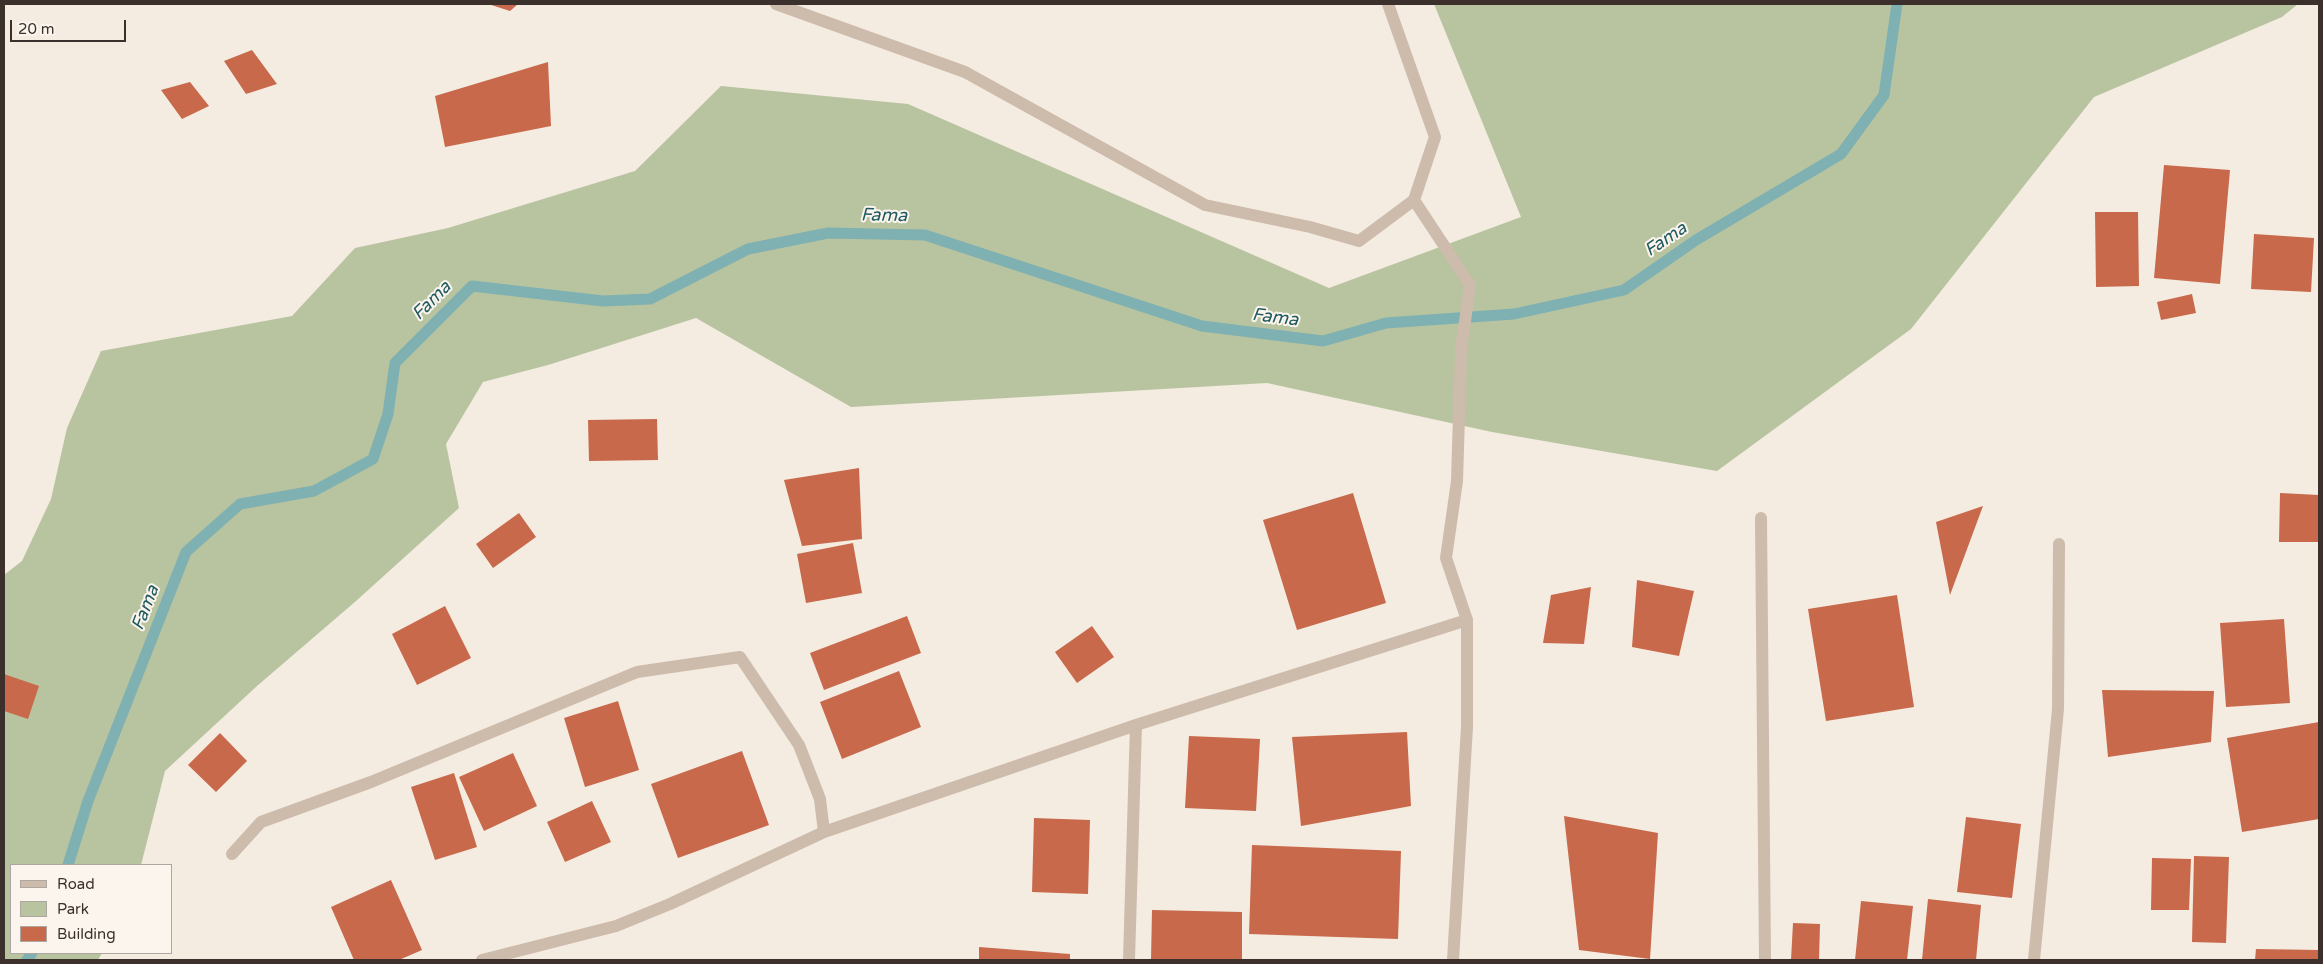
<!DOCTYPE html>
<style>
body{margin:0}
#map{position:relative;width:2323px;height:964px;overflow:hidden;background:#f4ebe1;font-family:"Varela Round",sans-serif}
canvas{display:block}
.frame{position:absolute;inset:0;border:5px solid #3b302b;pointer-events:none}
.legend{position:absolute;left:10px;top:864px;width:162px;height:90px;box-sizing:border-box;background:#fbf5ee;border:1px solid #aea6a0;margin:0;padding:6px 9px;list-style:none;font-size:15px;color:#3b302b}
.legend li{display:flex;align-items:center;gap:10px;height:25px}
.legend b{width:25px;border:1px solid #aea6a0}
.scale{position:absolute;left:10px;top:20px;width:116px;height:22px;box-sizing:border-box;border:2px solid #3b302b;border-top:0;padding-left:6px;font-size:15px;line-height:18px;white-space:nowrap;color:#3b302b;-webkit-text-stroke:4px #fbf5ee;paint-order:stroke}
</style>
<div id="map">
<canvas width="2323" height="964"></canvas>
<div class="frame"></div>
<ul class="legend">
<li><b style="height:6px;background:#cdbbac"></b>Road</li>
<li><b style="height:14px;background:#b8c4a0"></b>Park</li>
<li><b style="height:14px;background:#c8694b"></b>Building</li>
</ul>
<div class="scale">20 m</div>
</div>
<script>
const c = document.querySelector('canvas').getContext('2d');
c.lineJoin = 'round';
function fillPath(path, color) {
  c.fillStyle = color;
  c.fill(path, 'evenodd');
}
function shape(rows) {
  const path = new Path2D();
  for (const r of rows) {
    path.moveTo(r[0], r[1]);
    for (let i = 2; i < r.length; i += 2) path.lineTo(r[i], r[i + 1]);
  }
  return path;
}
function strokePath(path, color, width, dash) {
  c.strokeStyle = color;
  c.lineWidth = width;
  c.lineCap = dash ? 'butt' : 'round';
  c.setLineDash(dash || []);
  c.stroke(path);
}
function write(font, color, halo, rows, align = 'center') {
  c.font = font + ' "Varela Round",sans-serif';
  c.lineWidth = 4;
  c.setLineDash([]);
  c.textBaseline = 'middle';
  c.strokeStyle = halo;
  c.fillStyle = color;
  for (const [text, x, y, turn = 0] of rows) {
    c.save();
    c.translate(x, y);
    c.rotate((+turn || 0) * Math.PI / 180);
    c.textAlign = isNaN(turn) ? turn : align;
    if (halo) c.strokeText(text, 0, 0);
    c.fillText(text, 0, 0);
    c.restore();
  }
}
const green = shape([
 [1434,4,2298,4,2282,17,2094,97,1911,329,1717,471,1492,432,1267,383,851,407,696,318,548,365,483,382,446,444,459,508,356,601,257,686,165,771,141,865,11,865,11,953,102,953,98,960,4,960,4,575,22,561,51,499,67,428,101,351,292,316,355,248,448,228,635,171,721,86,908,104,1329,288,1521,217]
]);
const stream = shape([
 [68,865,88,801,186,552,240,504,314,491,373,459,388,414,395,363,472,286,603,301,650,299,748,249,828,233,925,235,1202,326,1323,341,1386,323,1514,314,1624,290,1696,240,1841,154,1884,95,1897,4],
 [27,960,32,953]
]);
const building = shape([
 [488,4,518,4,510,11],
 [252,50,277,84,246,94,224,61],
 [548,62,551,126,445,147,435,96],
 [190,82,209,106,182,119,161,90],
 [2164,165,2230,170,2220,284,2154,278],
 [2095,212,2138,212,2139,286,2096,287],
 [2254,234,2314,238,2311,292,2251,289],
 [2192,294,2196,313,2161,320,2157,302],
 [657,419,658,460,589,461,588,420],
 [859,468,862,539,802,546,784,480],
 [1353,493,1386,603,1297,630,1263,520],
 [2280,493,2319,495,2319,542,2279,542],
 [1983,506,1950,595,1936,522],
 [519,513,536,537,493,568,476,544],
 [853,543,862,593,806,603,797,554],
 [1637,580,1694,591,1679,656,1632,647],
 [1591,587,1584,644,1543,643,1551,595],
 [1897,595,1914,707,1826,721,1808,609],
 [445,606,471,658,417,685,392,634],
 [907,616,921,653,824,690,810,653],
 [2284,619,2290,703,2226,707,2220,623],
 [1092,626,1114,657,1077,683,1055,652],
 [899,671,921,727,842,759,820,702],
 [4,674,39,686,28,719,4,711],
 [2102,690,2214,691,2211,742,2108,757],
 [618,701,639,770,585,787,564,718],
 [2319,722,2319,819,2242,832,2227,738],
 [1407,732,1411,806,1301,826,1292,737],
 [220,733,247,761,216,792,188,765],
 [1189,736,1260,739,1256,811,1185,808],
 [742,751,769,825,678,858,651,784],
 [513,753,537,806,484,831,459,777],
 [454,773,477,847,435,860,411,787],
 [592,801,611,842,565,862,547,822],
 [1564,816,1658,833,1650,959,1579,950],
 [1966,817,2021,824,2012,898,1957,892],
 [1034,818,1090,820,1088,894,1032,892],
 [1252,845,1401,851,1398,939,1249,934],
 [2194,856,2229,857,2226,943,2192,942],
 [2152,858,2191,859,2189,910,2151,910],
 [391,880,422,950,399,960,354,960,331,907],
 [1928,899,1981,905,1976,960,1922,960],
 [1861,901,1913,906,1907,960,1855,960],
 [1152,910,1242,912,1242,960,1151,960],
 [1793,923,1820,924,1819,960,1791,960],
 [979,947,1070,954,1070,960,979,960],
 [2256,949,2319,950,2319,960,2255,960]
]);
const street = shape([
 [776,4,965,72,1205,205,1310,227,1359,241,1414,200],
 [1388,4,1435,137,1414,200,1470,285,1461,350,1457,481,1446,558,1467,620,1467,727,1453,960],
 [1761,518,1765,960],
 [824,832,1136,725,1467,620],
 [232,854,261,822,371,782,637,672,740,657,799,745,820,799,824,832,670,904,616,926,482,960],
 [1129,960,1136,725],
 [2034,960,2058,709,2059,544]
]);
const waterNames = [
 ["Fama",884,216,1],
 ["Fama",1666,240,-34],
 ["Fama",432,301,-45],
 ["Fama",1275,318,7],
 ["Fama",146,608,-69]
];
fillPath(green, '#b8c4a0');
strokePath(stream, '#7fb0b2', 11);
fillPath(building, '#c8694b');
strokePath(street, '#cdbbac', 12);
write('italic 18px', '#1f5a5e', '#fbf5ee', waterNames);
</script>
